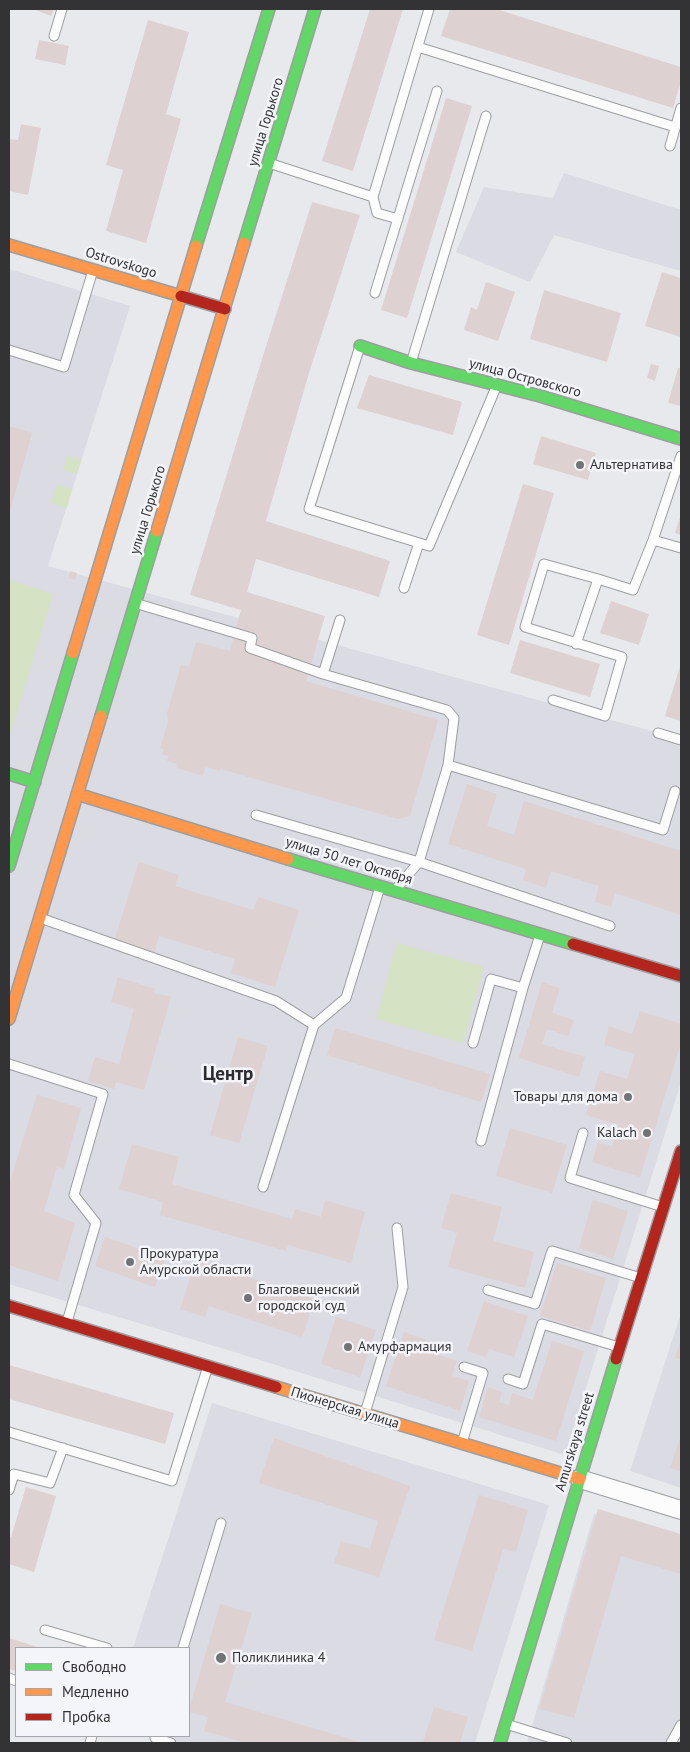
<!DOCTYPE html>
<meta charset="utf-8">
<style>
body{margin:0}
#map{position:relative;width:690px;height:1752px;overflow:hidden;background:#e8e9ec;font-family:"PT Sans",sans-serif}
canvas{display:block}
.frame{position:absolute;inset:0;border:10px solid #333335;pointer-events:none}
.legend{position:absolute;left:15px;top:1647px;width:175px;height:90px;box-sizing:border-box;background:#f4f5fa;border:1px solid #a7a7ab;margin:0;padding:6px 9px;list-style:none;font-size:15px;color:#333335}
.legend li{display:flex;align-items:center;gap:10px;height:25px}
.legend b{width:25px;border:1px solid #a7a7ab}
</style>
<div id="map">
<canvas width="690" height="1752"></canvas>
<div class="frame"></div>
<ul class="legend">
<li><b style="height:6px;background:#63d668"></b>Свободно</li>
<li><b style="height:6px;background:#ff974d"></b>Медленно</li>
<li><b style="height:6px;background:#b3261e"></b>Пробка</li>
</ul>
</div>
<script>
const c = document.querySelector('canvas').getContext('2d');
c.lineJoin = 'round';
function fillPath(path, color) {
  c.fillStyle = color;
  c.fill(path, 'evenodd');
}
function shape(rows) {
  const path = new Path2D();
  for (const r of rows) {
    path.moveTo(r[0], r[1]);
    for (let i = 2; i < r.length; i += 2) path.lineTo(r[i], r[i + 1]);
  }
  return path;
}
function strokePath(path, color, width, dash) {
  c.strokeStyle = color;
  c.lineWidth = width;
  c.lineCap = dash ? 'butt' : 'round';
  c.setLineDash(dash || []);
  c.stroke(path);
}
function write(font, color, halo, rows, align = 'center') {
  c.font = font + ' "PT Sans",sans-serif';
  c.lineWidth = 5;
  c.setLineDash([]);
  c.textBaseline = 'middle';
  c.strokeStyle = halo;
  c.fillStyle = color;
  for (const [text, x, y, turn = 0] of rows) {
    c.save();
    c.translate(x, y);
    c.rotate((+turn || 0) * Math.PI / 180);
    c.textAlign = isNaN(turn) ? turn : align;
    if (halo) c.strokeText(text, 0, 0);
    c.fillText(text, 0, 0);
    c.restore();
  }
}
const built = shape([
 [564,173,681,210,681,271,554,235,530,282,456,252,484,187,553,198],
 [9,269,130,306,48,566,681,739,681,1082,565,1455,231,1351,9,1284],
 [681,1313,681,1488,630,1471],
 [212,1403,549,1505,475,1743,182,1743,156,1736,189,1736,189,1648,133,1648],
 [594,1514,681,1540,681,1743,527,1743]
]);
const green = shape([
 [67,456,81,460,77,474,63,470],
 [57,485,72,489,67,508,51,503],
 [9,580,53,594,9,738],
 [397,943,484,967,463,1043,376,1019]
]);
const building = shape([
 [33,9,54,9,51,16],
 [370,9,403,9,353,171,322,161],
 [450,9,496,9,681,67,681,81,673,108,441,36],
 [148,20,189,32,166,114,181,119,146,243,106,231,123,170,106,165],
 [39,40,69,46,65,65,35,59],
 [446,98,472,106,407,318,381,310],
 [21,124,41,128,28,195,9,191,9,139,18,140],
 [312,202,360,215,309,373,266,521,390,561,379,597,256,559,247,592,325,616,306,681,438,720,410,816,398,819,220,769,220,771,205,767,203,776,176,768,177,764,167,761,169,756,162,754,164,749,160,748,168,722,167,713,181,665,189,667,196,642,230,651,241,610,190,595,262,359],
 [662,272,681,278,681,337,645,326],
 [486,282,515,292,498,341,464,330,471,307,477,310],
 [544,290,621,313,607,362,530,339],
 [651,364,659,366,655,381,647,378],
 [678,368,681,368,681,406,668,403],
 [369,375,462,402,453,435,357,408],
 [9,426,32,433,9,515],
 [541,436,596,453,588,480,533,464],
 [523,484,554,493,509,645,477,635],
 [681,514,681,535,675,533],
 [70,571,77,573,75,580,68,578],
 [611,601,649,614,639,645,600,633],
 [520,640,600,664,590,697,510,673],
 [681,663,681,721,665,716],
 [467,784,497,794,487,826,514,835,524,801,681,851,681,915,615,893,611,907,595,902,599,886,551,871,546,888,523,880,526,869,448,844],
 [139,862,179,875,175,886,253,910,258,897,299,910,275,987,231,973,235,959,159,936,154,954,114,941],
 [118,977,155,989,154,993,171,997,144,1090,116,1082,114,1089,88,1081,95,1057,119,1064,134,1009,111,1002],
 [542,982,560,988,552,1013,574,1020,568,1036,547,1029,542,1044,585,1057,579,1077,519,1058],
 [640,1011,681,1024,681,1043,640,1177,592,1162,598,1142,612,1146,619,1125,586,1115,600,1071,627,1079,635,1054,604,1045,609,1026,632,1034],
 [335,1028,490,1074,481,1102,327,1055],
 [238,1037,268,1046,239,1143,210,1135],
 [37,1095,81,1108,64,1169,57,1167,44,1211,75,1223,58,1281,9,1265,9,1184],
 [510,1128,567,1145,552,1193,496,1176],
 [132,1144,179,1157,172,1184,292,1219,295,1209,321,1217,325,1200,365,1212,351,1263,288,1245,286,1251,160,1215,163,1202,119,1189],
 [451,1193,502,1207,493,1241,534,1252,525,1288,448,1267,457,1233,441,1228],
 [593,1200,628,1211,613,1259,579,1248],
 [105,1237,165,1258,155,1287,95,1266],
 [196,1260,315,1299,302,1337,209,1306,205,1317,180,1309],
 [557,1263,606,1278,590,1331,540,1316],
 [484,1301,528,1316,514,1357,489,1349,486,1357,467,1351],
 [336,1317,376,1330,360,1377,321,1364],
 [404,1332,433,1342,430,1352,457,1361,452,1376,469,1381,460,1411,386,1386],
 [681,1340,681,1360,675,1358],
 [552,1341,584,1351,556,1441,479,1417,488,1387,502,1392,499,1402,509,1405,512,1393,533,1400],
 [9,1365,174,1413,165,1444,9,1399],
 [681,1435,681,1471,670,1468],
 [274,1438,410,1486,379,1577,334,1563,341,1541,370,1549,378,1521,259,1483],
 [26,1487,56,1496,34,1572,9,1564,9,1536,11,1537],
 [479,1495,528,1510,516,1552,503,1549,472,1651,434,1640],
 [598,1509,681,1534,681,1574,621,1556,574,1718,539,1709],
 [220,1604,252,1613,225,1702,363,1743,246,1743,204,1731,208,1717,189,1712,189,1710],
 [9,1638,41,1648,16,1648,16,1671,9,1669],
 [434,1707,468,1717,460,1743,423,1743]
]);
const lane = shape([
 [54,36,62,9],
 [418,47,675,127],
 [670,146,681,108],
 [272,164,373,197,429,9],
 [373,197,377,213,398,219],
 [375,293,437,91],
 [360,346,309,509,429,546,497,385],
 [9,350,64,367,93,270],
 [411,363,486,116],
 [653,540,681,548],
 [404,588,419,543],
 [138,604,252,638,250,648,323,674,447,710,454,718,448,765],
 [576,644,598,579,633,590,653,540,681,456],
 [323,674,340,620],
 [553,700,605,716,622,657,525,627,544,564,598,579],
 [658,733,681,740],
 [256,815,419,862,610,926],
 [395,890,419,862,448,765,663,830,675,791],
 [43,919,276,1001,314,1025,346,998,380,887],
 [473,1043,491,979,523,988],
 [9,1064,103,1094,74,1195,96,1223,67,1322],
 [583,1133,570,1178,663,1207],
 [481,1141,523,988,540,935],
 [263,1187,314,1025],
 [488,1290,535,1304,552,1251,641,1278],
 [508,1379,523,1384,542,1324,619,1347],
 [365,1413,403,1287,397,1228],
 [9,1432,172,1481,208,1366],
 [462,1443,483,1373,464,1367],
 [9,1490,14,1474,50,1483,63,1448],
 [45,1630,107,1648],
 [183,1648,221,1523],
 [9,1678,16,1681],
 [506,1724,567,1743],
 [156,1736,155,1738,171,1743],
 [90,1743,92,1736],
 [671,1743,681,1725]
]);
const street = shape([
 [580,1479,681,1510]
]);
const fast = shape([
 [244,243,315,9],
 [196,246,269,9],
 [360,346,411,363,540,396,681,439],
 [101,716,157,531],
 [9,774,35,782],
 [288,859,573,944],
 [9,866,73,653],
 [500,1743,616,1359]
]);
const slow = shape([
 [9,245,181,296],
 [157,531,244,243],
 [73,653,196,246],
 [77,794,288,859],
 [9,1019,101,716],
 [276,1387,580,1479]
]);
const jam = shape([
 [181,296,225,309],
 [573,944,681,976],
 [9,1306,276,1387],
 [616,1359,681,1151]
]);
const markers = [
 [580,465,5,"#727375"],
 [628,1097,5,"#727375"],
 [647,1133,5,"#727375"],
 [130,1262,5,"#727375"],
 [248,1298,5,"#727375"],
 [348,1347,5,"#727375"],
 [221,1658,6,"#727375"]
];
const streetNames = [
 ["улица Горького",266,122,-73],
 ["Ostrovskogo",121,263,17],
 ["улица Островского",525,378,15],
 ["улица Горького",148,510,-73],
 ["улица 50 лет Октября",349,861,17],
 ["Пионерская улица",345,1408,17],
 ["Amurskaya street",575,1442,-73]
];
const poiNames = [
 ["Альтернатива",590,465],
 ["Товары для дома",618,1097,"right"],
 ["Kalach",637,1133,"right"],
 ["Прокуратура",140,1254],
 ["Амурской области",140,1270],
 ["Благовещенский",258,1290],
 ["городской суд",258,1306],
 ["Амурфармация",358,1347],
 ["Поликлиника 4",232,1658]
];
const districtNames = [
 ["Центр",228,1075]
];
fillPath(built, '#dadbe3');
fillPath(green, '#d5e2c3');
fillPath(building, '#ded1d2');
strokePath(lane, '#9d9ea0', 11);
strokePath(street, '#9d9ea0', 20);
strokePath(fast, '#9d9ea0', 14);
strokePath(slow, '#9d9ea0', 14);
strokePath(jam, '#9d9ea0', 14);
strokePath(lane, '#fcfcfc', 9);
strokePath(street, '#fcfcfc', 18);
strokePath(fast, '#63d668', 11);
strokePath(slow, '#ff974d', 11);
strokePath(jam, '#b3261e', 11);
for (const [x, y, r, color] of markers) {
  const dot = new Path2D();
  dot.arc(x, y, r, 0, 2 * Math.PI);
  c.fillStyle = color;
  c.fill(dot);
  strokePath(dot, '#f4f5fa', 2);
}
write('14px', '#333335', '#f4f5fa', streetNames);
write('14px', '#333335', '#f4f5fa', poiNames, 'left');
write('bold 19px', '#2c2c30', '#f4f5fa', districtNames);
</script>
